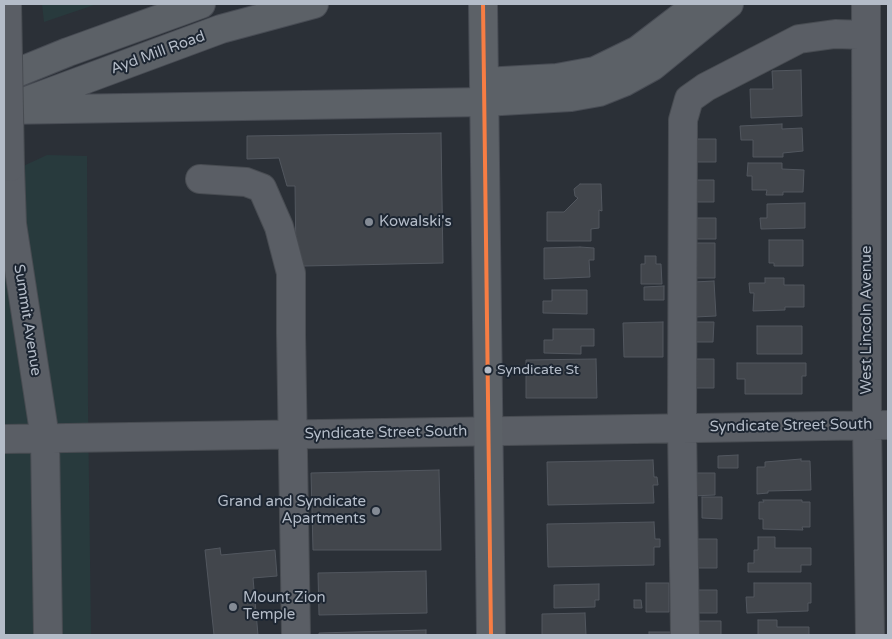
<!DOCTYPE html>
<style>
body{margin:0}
#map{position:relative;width:892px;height:639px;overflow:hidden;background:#2b3037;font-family:"Varela Round",sans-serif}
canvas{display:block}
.frame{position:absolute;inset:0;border:5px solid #b4bcc8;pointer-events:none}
</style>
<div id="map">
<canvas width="892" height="639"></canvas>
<div class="frame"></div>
</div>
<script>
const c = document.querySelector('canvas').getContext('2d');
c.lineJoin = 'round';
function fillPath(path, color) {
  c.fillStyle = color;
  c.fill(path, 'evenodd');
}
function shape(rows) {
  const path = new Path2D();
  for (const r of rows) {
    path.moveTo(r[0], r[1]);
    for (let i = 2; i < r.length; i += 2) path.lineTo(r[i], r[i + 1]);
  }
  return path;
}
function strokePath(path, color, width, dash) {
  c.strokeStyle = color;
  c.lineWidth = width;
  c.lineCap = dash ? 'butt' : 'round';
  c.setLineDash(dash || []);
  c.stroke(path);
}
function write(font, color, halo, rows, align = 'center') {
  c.font = font + ' "Varela Round",sans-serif';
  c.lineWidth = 4;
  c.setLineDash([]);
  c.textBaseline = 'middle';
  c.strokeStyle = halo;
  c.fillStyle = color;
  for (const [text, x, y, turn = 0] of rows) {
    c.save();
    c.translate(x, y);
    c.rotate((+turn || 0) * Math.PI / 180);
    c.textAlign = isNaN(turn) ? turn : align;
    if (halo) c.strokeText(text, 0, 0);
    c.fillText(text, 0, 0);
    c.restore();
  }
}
const green = shape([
 [42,4,97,4,44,22],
 [47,155,87,156,88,407,91,635,4,635,4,175]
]);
const building = shape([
 [801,70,802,116,751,118,750,89,773,89,772,71,801,70],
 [782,124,782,129,802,128,803,151,783,153,783,157,753,157,753,140,741,140,740,126,782,124],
 [441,133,443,263,304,266,296,258,295,186,287,186,279,158,247,159,247,136,441,133],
 [694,139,716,139,716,162,694,162,694,139],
 [748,163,782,163,782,169,804,170,803,192,783,192,783,195,766,195,767,190,752,190,752,176,747,176,748,163],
 [693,180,714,180,714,202,693,202,693,180],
 [580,184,601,184,602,211,599,210,599,228,591,229,591,241,547,241,547,212,564,212,578,198,575,196,574,189,580,184],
 [805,203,805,228,761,229,760,218,767,218,767,204,805,203],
 [697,218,716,218,716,239,697,239,697,218],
 [769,240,803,240,803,266,774,266,774,263,769,263,769,240],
 [694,243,715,243,715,278,695,278,694,243],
 [580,247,594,248,594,260,589,260,590,277,544,279,544,248,580,247],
 [645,256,656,256,656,264,661,264,662,284,641,284,641,264,645,264,645,256],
 [765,278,784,278,784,285,804,285,804,307,785,307,785,310,753,311,754,293,750,293,749,283,765,283,765,278],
 [714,281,716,316,695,317,694,282,714,281],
 [664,286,664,300,644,300,644,287,664,286],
 [552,290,587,290,587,314,543,313,543,301,552,301,552,290],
 [663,322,663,357,624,357,623,323,663,322],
 [691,322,714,322,713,342,691,342,691,322],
 [757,326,802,326,802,354,757,354,757,326],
 [553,329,594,329,594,346,581,346,581,354,544,353,544,340,553,340,553,329],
 [596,359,597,398,526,398,526,360,596,359],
 [694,359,714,359,714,388,694,388,694,359],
 [737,363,806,363,806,376,802,376,802,394,745,394,745,379,737,379,737,363],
 [738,455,738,468,718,468,718,456,738,455],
 [801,459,801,461,810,461,811,490,768,491,768,493,757,494,757,467,765,467,765,462,801,459],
 [653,460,654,477,657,477,658,485,653,485,654,503,548,505,547,462,653,460],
 [439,470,441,550,313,550,311,473,439,470],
 [692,473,715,473,715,495,692,496,692,473],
 [702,497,722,497,722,519,702,518,702,497],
 [763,500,802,500,802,502,810,502,810,527,802,527,803,530,763,529,763,519,759,519,759,502,764,502,763,500],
 [654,522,655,539,660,539,660,547,654,547,654,565,548,567,547,524,654,522],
 [758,537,775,537,775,548,811,548,811,565,801,565,801,572,748,572,748,563,754,563,754,550,758,550,758,537],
 [694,539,717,539,717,568,694,568,694,539],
 [220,548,221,555,275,550,277,576,253,578,258,635,214,635,205,550,220,548],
 [426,571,427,613,319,615,318,573,426,571],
 [646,583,669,583,669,612,646,612,646,583],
 [754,583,811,583,811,603,808,603,808,611,747,613,746,597,754,597,754,583],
 [599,584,599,600,595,600,595,607,554,608,554,585,599,584],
 [695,590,717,590,717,613,695,613,695,590],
 [634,600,641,600,642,608,634,608,634,600],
 [585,613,586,635,542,635,542,614,585,613],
 [758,620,777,620,777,627,809,627,809,635,758,635,758,620],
 [698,621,721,621,721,635,698,635,698,621],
 [426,630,426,635,319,635,319,633,426,630],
 [649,632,671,632,671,635,649,635,649,632]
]);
const minor = shape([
 [866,4,867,425,870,635],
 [10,167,12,224,45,438,48,635],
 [200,179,246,182,262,188,279,227,291,273,291,334,296,635],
 [4,439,888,425],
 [685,635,682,428,683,120,689,99,706,87,799,39,835,34,866,35]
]);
const major = shape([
 [483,4,491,635],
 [4,78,68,52,201,4],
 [484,82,557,78,595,71,638,50,698,4],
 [24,102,221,29,314,4],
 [4,110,484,102,571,97,599,92,624,82,653,66,729,4]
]);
const minorBridge = shape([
 [7,4,10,167]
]);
const bus1 = shape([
 [483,4,491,635]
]);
const markers = [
 [369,222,5,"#848b95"],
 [488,370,4.5,"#b4bcc8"],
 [376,511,5,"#848b95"],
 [233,607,5,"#848b95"]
];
const busNames = [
 ["Syndicate St",497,370]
];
const streetNames = [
 ["Ayd Mill Road",158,53,-20],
 ["Summit Avenue",27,320,81],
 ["West Lincoln Avenue",867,320,-90],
 ["Syndicate Street South",791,426,-1],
 ["Syndicate Street South",386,433,-1]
];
const poiNames = [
 ["Kowalski's",379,222],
 ["Grand and Syndicate",366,502,"right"],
 ["Apartments",366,519,"right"],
 ["Mount Zion",243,598],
 ["Temple",243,615]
];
fillPath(green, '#283a3d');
fillPath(building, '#42464c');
strokePath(building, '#52575f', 1);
strokePath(minor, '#484c52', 30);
strokePath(major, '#484c54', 30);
strokePath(minor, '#5a5e65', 28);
strokePath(major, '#5c6167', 28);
strokePath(minorBridge, '#484c52', 30, []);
strokePath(minorBridge, '#5a5e65', 28);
strokePath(bus1, '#f77d43', 4);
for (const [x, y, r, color] of markers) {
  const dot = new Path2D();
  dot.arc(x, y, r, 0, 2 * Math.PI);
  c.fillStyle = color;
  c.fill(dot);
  strokePath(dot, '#1d2632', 2);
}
write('14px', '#b4bcc8', '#1d2632', busNames, 'left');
write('15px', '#b4bcc8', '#1d2632', streetNames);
write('15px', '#b4bcc8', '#1d2632', poiNames, 'left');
</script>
